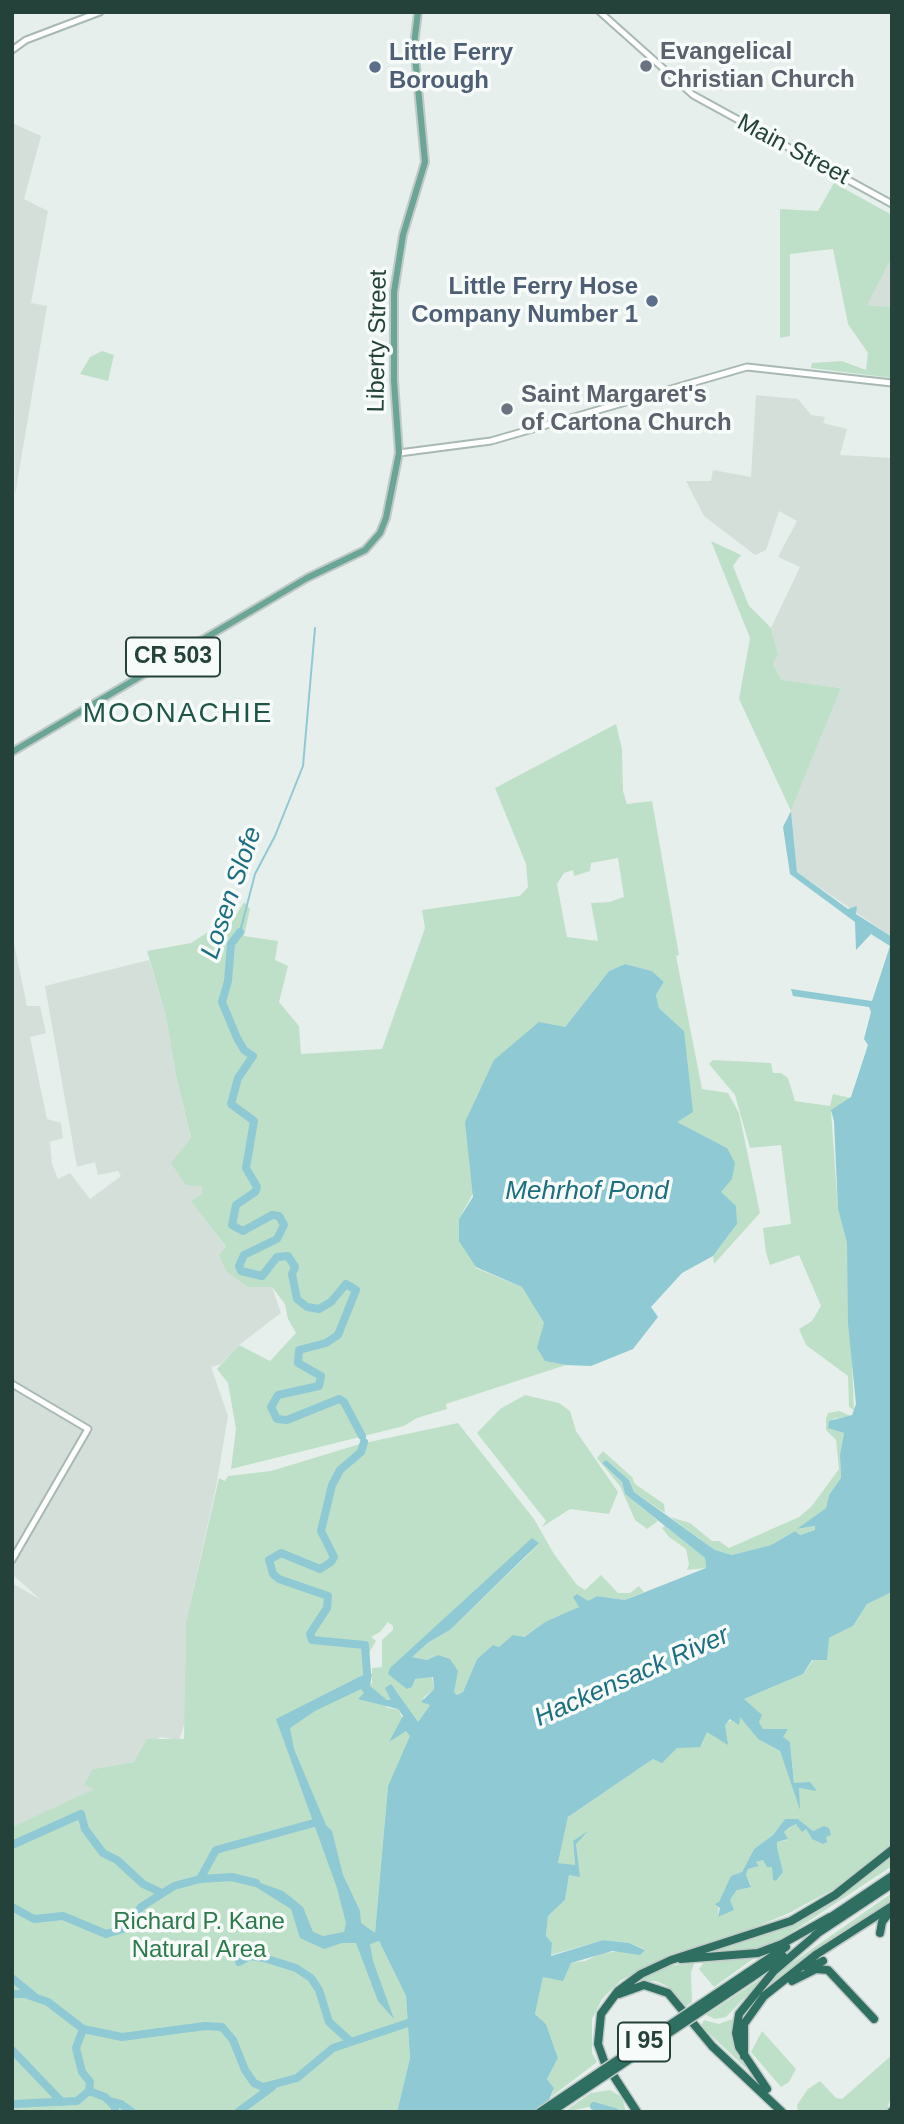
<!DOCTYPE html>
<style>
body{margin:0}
#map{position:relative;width:904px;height:2124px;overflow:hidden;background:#e6efeb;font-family:Helvetica,sans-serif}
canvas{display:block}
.frame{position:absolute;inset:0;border:14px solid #24423a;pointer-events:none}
</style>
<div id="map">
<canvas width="904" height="2124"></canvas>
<div class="frame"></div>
</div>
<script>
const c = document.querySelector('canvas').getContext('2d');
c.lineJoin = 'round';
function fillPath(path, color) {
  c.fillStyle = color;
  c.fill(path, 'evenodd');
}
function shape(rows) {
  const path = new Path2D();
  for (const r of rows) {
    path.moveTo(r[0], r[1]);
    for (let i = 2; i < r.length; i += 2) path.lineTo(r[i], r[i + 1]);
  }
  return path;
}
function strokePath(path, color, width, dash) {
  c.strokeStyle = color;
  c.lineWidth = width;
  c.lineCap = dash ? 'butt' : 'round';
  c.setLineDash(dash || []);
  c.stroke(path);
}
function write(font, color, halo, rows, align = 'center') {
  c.font = font + ' Helvetica,sans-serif';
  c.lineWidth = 7;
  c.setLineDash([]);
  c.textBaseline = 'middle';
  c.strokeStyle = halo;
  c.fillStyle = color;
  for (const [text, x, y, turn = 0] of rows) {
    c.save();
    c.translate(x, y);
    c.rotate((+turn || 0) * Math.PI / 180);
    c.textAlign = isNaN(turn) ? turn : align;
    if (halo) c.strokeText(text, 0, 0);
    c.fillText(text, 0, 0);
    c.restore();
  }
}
const built = shape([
 [12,123,41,136,24,199,48,211,31,303,47,306,15,495],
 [892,257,892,307,866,305],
 [756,395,798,399,811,415,825,417,823,423,847,429,840,455,892,458,892,937,797,872,791,811,841,688,782,680,773,664,778,654,771,628,800,567,778,557,797,521,779,511,766,550,755,555,704,516,686,481,711,481,713,470,751,477],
 [12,934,27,1006,40,1006,46,1033,30,1037,47,1119,61,1123,63,1138,50,1142,52,1164,58,1179,70,1173,90,1199,121,1176,118,1171,98,1175,95,1162,77,1167,45,986,149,960,166,1017,176,1076,202,1185,202,1194,192,1201,226,1248,248,1287,272,1287,281,1313,239,1345,221,1364,211,1367,228,1416,216,1487,186,1622,185,1722,179,1740,160,1737,134,1762,93,1769,95,1789,12,1827,12,1583,41,1600,12,1574]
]);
const green = shape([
 [834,183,892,215,892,257,867,305,892,307,892,378,811,368,812,363,842,361,866,370,868,353,848,324,833,249,790,254,790,336,780,338,780,209,818,211],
 [102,351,114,355,108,381,80,374,90,357],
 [711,541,741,555,733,566,749,606,771,628,778,654,773,664,782,680,841,688,791,811,739,699,750,638],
 [616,724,622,749,623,791,627,804,652,801,679,955,676,956,702,1089,728,1093,739,1113,760,1213,714,1264,713,1256,737,1224,721,1192,727,1148,676,1122,684,1031,659,1008,656,995,664,982,652,971,625,964,609,971,564,1028,459,1219,476,1268,522,1287,544,1323,546,1361,566,1365,446,1404,447,1409,417,1418,404,1426,231,1469,236,1429,228,1383,217,1369,239,1345,270,1361,296,1333,288,1319,285,1304,272,1287,248,1287,227,1272,219,1255,226,1247,191,1201,202,1194,202,1186,186,1185,171,1163,191,1138,176,1076,166,1017,147,951,191,943,208,932,225,933,244,902,250,909,244,936,278,941,275,960,288,966,279,1002,299,1026,301,1054,382,1049,425,928,422,910,520,896,528,887,526,864,495,788],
 [618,858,624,897,609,902,591,903,598,941,567,937,557,884,564,873,573,870,574,876,590,871,591,863],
 [713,1060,771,1063,773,1073,781,1073,788,1078,795,1101,830,1106,833,1094,851,1098,831,1111,838,1209,847,1243,854,1410,849,1407,848,1376,806,1345,799,1329,812,1321,821,1306,799,1255,770,1265,766,1253,763,1228,791,1224,781,1145,750,1148,735,1095,709,1064],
 [525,1395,559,1403,570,1411,576,1431,618,1492,609,1514,570,1509,542,1527,546,1521,477,1433,500,1409],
 [839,1411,851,1416,833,1419,833,1429,844,1433,840,1455,841,1478,829,1495,826,1508,798,1529,816,1526,815,1530,800,1535,795,1531,771,1545,732,1555,715,1550,670,1517,690,1523,712,1541,719,1541,729,1548,799,1517,811,1507,839,1469,836,1440,826,1430,826,1418,828,1413],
 [458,1423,534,1519,554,1554,577,1585,585,1590,601,1575,618,1593,630,1593,639,1586,644,1592,625,1600,597,1596,565,1615,545,1622,523,1637,499,1647,493,1645,477,1659,463,1692,457,1695,454,1693,455,1674,438,1655,427,1660,412,1657,429,1642,450,1630,539,1544,390,1676,413,1682,415,1679,432,1677,434,1689,423,1698,430,1705,417,1723,396,1691,391,1701,387,1700,369,1686,372,1683,372,1668,382,1667,382,1640,393,1630,393,1626,388,1622,380,1632,371,1637,376,1641,367,1656,362,1689,388,1708,398,1709,411,1736,388,1786,375,1933,406,1996,410,2058,397,2112,12,2112,12,1827,94,1789,84,1785,93,1769,134,1762,147,1739,184,1739,186,1622,219,1478,225,1481,228,1476,271,1471,360,1444],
 [603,1451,632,1477,635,1484,664,1504,665,1513,634,1492,629,1480,606,1460,602,1463,622,1482,625,1494,658,1521,647,1529,635,1520,620,1486,597,1458],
 [665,1526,705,1558,706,1568,687,1570,689,1564,686,1549,669,1537,662,1528],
 [892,1592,892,1844,836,1888,789,1913,744,1932,669,1955,621,1980,602,1999,592,2019,592,2053,597,2062,551,2097,554,2088,547,2079,558,2058,546,2024,535,2014,543,1977,564,1975,571,1963,585,1961,602,1953,645,1949,629,1943,603,1940,551,1955,552,1943,546,1936,548,1916,565,1900,569,1875,579,1876,576,1844,573,1841,575,1866,558,1863,568,1817,653,1759,740,1716,758,1739,780,1751,799,1806,799,1788,817,1790,794,1783,790,1742,763,1729,744,1699,803,1674,829,1638,853,1626,867,1604],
 [785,1819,798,1819,813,1831,818,1829,812,1839,806,1829,796,1824,784,1832,787,1840,777,1842,777,1848,783,1872,776,1881,773,1880,773,1867,763,1860,755,1862,759,1866,748,1869,746,1876,751,1885,737,1890,730,1900,732,1907,718,1917,719,1902,742,1872,754,1849,773,1835],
 [892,1853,892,1866,783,1938,757,1949,695,1954,786,1926],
 [892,1893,892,1903,786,1974,745,2012,779,1972],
 [757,1956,714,1987,699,1969,704,1962,711,1961],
 [695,1961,691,1973,692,2002,686,2006,667,1986,656,1981,632,1982,656,1969],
 [768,1974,726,2017,715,2019,706,2015],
 [735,2018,735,2050,749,2071,701,2026,704,2020,719,2024],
 [762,2031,796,2069,789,2082,781,2087,751,2052],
 [892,2055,892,2094,886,2112,798,2112,797,2105,808,2089,820,2081,836,2098,842,2099],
 [610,2090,622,2097,626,2112,592,2112,594,2106,564,2112,591,2093]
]);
const water = shape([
 [791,811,797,872,848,909,857,906,856,914,892,937,892,1592,867,1604,853,1626,829,1638,827,1660,812,1660,803,1674,744,1699,762,1715,759,1722,763,1729,788,1729,783,1737,790,1742,794,1783,810,1782,817,1791,799,1788,800,1810,780,1751,758,1739,740,1717,739,1725,730,1719,725,1725,728,1745,707,1732,700,1747,677,1748,662,1763,653,1759,568,1817,558,1863,575,1865,573,1841,588,1831,576,1844,580,1877,569,1875,565,1900,548,1916,546,1936,552,1943,551,1956,603,1940,629,1943,645,1950,640,1955,612,1951,571,1963,563,1981,543,1977,535,2014,546,2024,558,2058,547,2079,554,2088,544,2112,397,2112,410,2058,406,1996,379,1941,370,1944,373,1961,394,2019,378,2001,356,1943,342,1943,324,1949,300,1938,291,1909,235,1874,283,1891,303,1907,313,1932,323,1936,344,1932,346,1923,337,1888,276,1719,367,1673,372,1674,370,1686,387,1700,391,1700,385,1688,391,1684,418,1722,430,1705,421,1702,434,1689,433,1677,415,1679,412,1687,407,1689,388,1674,390,1668,532,1538,539,1543,450,1630,429,1642,412,1657,427,1660,438,1655,450,1659,458,1671,454,1692,457,1695,463,1692,477,1659,493,1645,499,1647,513,1635,524,1637,545,1622,579,1607,573,1597,577,1594,588,1601,597,1596,625,1600,706,1568,705,1558,625,1494,622,1482,602,1463,606,1460,629,1480,634,1492,715,1550,732,1555,771,1545,795,1531,800,1535,815,1530,815,1526,797,1529,826,1508,829,1495,841,1478,840,1455,844,1433,828,1428,829,1421,852,1415,856,1404,848,1323,847,1243,838,1209,834,1121,831,1110,851,1097,868,1045,864,1039,871,1012,869,1007,793,996,791,989,872,1001,890,946,871,934,856,950,855,922,790,874,783,827],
 [361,1689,364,1693,358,1699,398,1709,403,1716,389,1742,406,1731,410,1736,388,1786,375,1933,361,1923,360,1911,343,1875,332,1831,326,1825,294,1749,290,1728,315,1711],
 [625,964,652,971,664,982,656,995,659,1008,684,1031,693,1112,677,1122,727,1148,735,1163,732,1179,721,1192,736,1206,737,1224,713,1256,682,1273,651,1307,658,1317,633,1349,591,1366,566,1365,545,1361,537,1348,544,1323,522,1287,476,1267,459,1241,459,1219,473,1197,465,1122,494,1060,539,1022,565,1027,609,971],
 [785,1819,798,1819,813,1831,824,1826,829,1828,831,1835,826,1837,827,1842,823,1844,812,1839,806,1829,802,1832,796,1824,789,1828,784,1832,788,1839,777,1842,777,1847,783,1872,776,1881,773,1880,772,1867,767,1867,763,1860,756,1862,759,1866,748,1869,746,1875,751,1887,737,1890,730,1900,734,1910,718,1917,720,1908,715,1904,719,1902,731,1876,742,1872,754,1849,773,1835]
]);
const stream = shape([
 [240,932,255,874,275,836,303,766,315,628]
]);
const river = shape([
 [240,932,231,944,228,981,222,1002,237,1038,244,1050,253,1056,238,1078,231,1104,254,1121,246,1168,257,1187,255,1192,236,1205,232,1225,243,1231,272,1215,279,1216,284,1225,277,1239,244,1255,239,1266,241,1271,262,1276,277,1257,288,1256,295,1267,292,1274,297,1299,307,1307,319,1309,331,1302,346,1284,356,1290,338,1335,326,1343,299,1350,298,1363,321,1376,319,1386,278,1395,271,1407,277,1419,287,1420,339,1399,344,1402,362,1436],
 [364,1442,361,1452,340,1470,332,1485,321,1531,334,1557,331,1562,320,1569,281,1553,269,1560,273,1574,279,1579,328,1596,327,1608,310,1634,312,1640,365,1645,367,1673],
 [12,1845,81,1814,85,1829,103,1853,117,1860,143,1884,162,1893],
 [200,1879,216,1850,314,1823],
 [12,1907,34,1919,63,1916,106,1934,126,1928,141,1907,174,1886,200,1879,232,1877,256,1883],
 [239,1962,250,1956,264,1958,296,1968,311,1978,319,1990,329,2022,350,2041],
 [12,1978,34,1996],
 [12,1994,25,1994,48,2002,83,2029,122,2037,205,2026,222,2027,233,2040,245,2070,254,2083,263,2087,297,2078,333,2048,408,2023],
 [12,2050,62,2102],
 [89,2091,105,2097,115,2107,115,2112],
 [110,2101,121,2104,132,2112],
 [12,2104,77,2101,89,2091,90,2082,82,2072,76,2048,83,2029],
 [594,2106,615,2112],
 [238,2112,272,2087]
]);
const minor = shape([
 [600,12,693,95,892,204],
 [12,50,26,40,100,12],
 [399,453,491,441,747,367,892,383],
 [12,1384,88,1429,12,1560]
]);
const major = shape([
 [12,752,307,578,365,550,380,533,386,518,399,453,394,381,394,292,403,235,425,162,414,45,418,12]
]);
const highway = shape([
 [828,1919,892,1876],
 [880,1933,882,1922,892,1909],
 [815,1935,892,1884],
 [681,1959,758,1953,782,1944,830,1917],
 [808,1969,823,1961],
 [747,1973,786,1947],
 [751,1978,783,1956],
 [792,1981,816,1969,828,1970,874,2019],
 [619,1994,644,1985,668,1993,712,2046,782,2112],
 [744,2056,744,2024,764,1996,817,1954,892,1906],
 [767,2089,739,2047,736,2033,739,2014,774,1971,817,1934],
 [637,2112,604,2061,598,2044,601,2014,618,1991,641,1974,671,1960,791,1921,835,1895,892,1850],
 [891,2112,892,2111]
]);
const highwayBridge = shape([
 [540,2112,747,1973],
 [551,2112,751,1978]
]);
const markers = [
 [646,66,7,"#6b7280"],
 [375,67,7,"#5c6f8a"],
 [652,301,7,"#5c6f8a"],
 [507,409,7,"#6b7280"]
];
const shields = [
 [173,657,94],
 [644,2042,52]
];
const shieldNames = [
 ["CR 503",173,657],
 ["I 95",644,2042]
];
const worshipNames = [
 ["Evangelical",660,52],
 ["Christian Church",660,80],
 ["Saint Margaret's",521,395],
 ["of Cartona Church",521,423]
];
const serviceNames = [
 ["Little Ferry",389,53],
 ["Borough",389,81],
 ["Little Ferry Hose",638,287,"right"],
 ["Company Number 1",638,315,"right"]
];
const streetNames = [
 ["Main Street",793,150,28],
 ["Liberty Street",378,341,-89]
];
const parkNames = [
 ["Richard P. Kane",199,1922],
 ["Natural Area",199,1950]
];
const waterNames = [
 ["Losen Slofe",232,893,-71],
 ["Mehrhof Pond",587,1192],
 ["Hackensack River",632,1677,-24]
];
const quarterNames = [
 ["MOONACHIE",178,714]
];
fillPath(built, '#d4dfda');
fillPath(green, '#bfe0c8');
fillPath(water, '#8ec9d4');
strokePath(stream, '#8ec9d4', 2);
strokePath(river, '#8ec9d4', 8);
strokePath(minor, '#a8b8b2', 9);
strokePath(major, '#c2cac8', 10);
strokePath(highway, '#c2cac8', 11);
strokePath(minor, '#fff', 5);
strokePath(major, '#6aa596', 6);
strokePath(highway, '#2f6f62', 8);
strokePath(highwayBridge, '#c2cac8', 11, []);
strokePath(highwayBridge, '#2f6f62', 8);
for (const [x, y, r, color] of markers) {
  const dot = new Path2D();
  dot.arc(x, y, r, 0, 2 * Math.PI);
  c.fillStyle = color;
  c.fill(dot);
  strokePath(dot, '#f7fbf9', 2.5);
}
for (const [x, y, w] of shields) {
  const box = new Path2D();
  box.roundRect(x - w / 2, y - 19.5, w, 39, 5);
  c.fillStyle = '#f7fbf9';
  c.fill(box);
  strokePath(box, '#24423a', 2);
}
write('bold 23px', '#24423a', null, shieldNames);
write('bold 24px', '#5b616d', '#f7fbf9', worshipNames, 'left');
write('bold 24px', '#4e5e75', '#f7fbf9', serviceNames, 'left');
write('24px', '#24423a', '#f7fbf9', streetNames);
write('24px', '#2d7a4b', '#f7fbf9', parkNames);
write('italic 26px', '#1c6f80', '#f7fbf9', waterNames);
c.letterSpacing = '2px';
write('28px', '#1f5548', '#f7fbf9', quarterNames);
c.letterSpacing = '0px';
</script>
